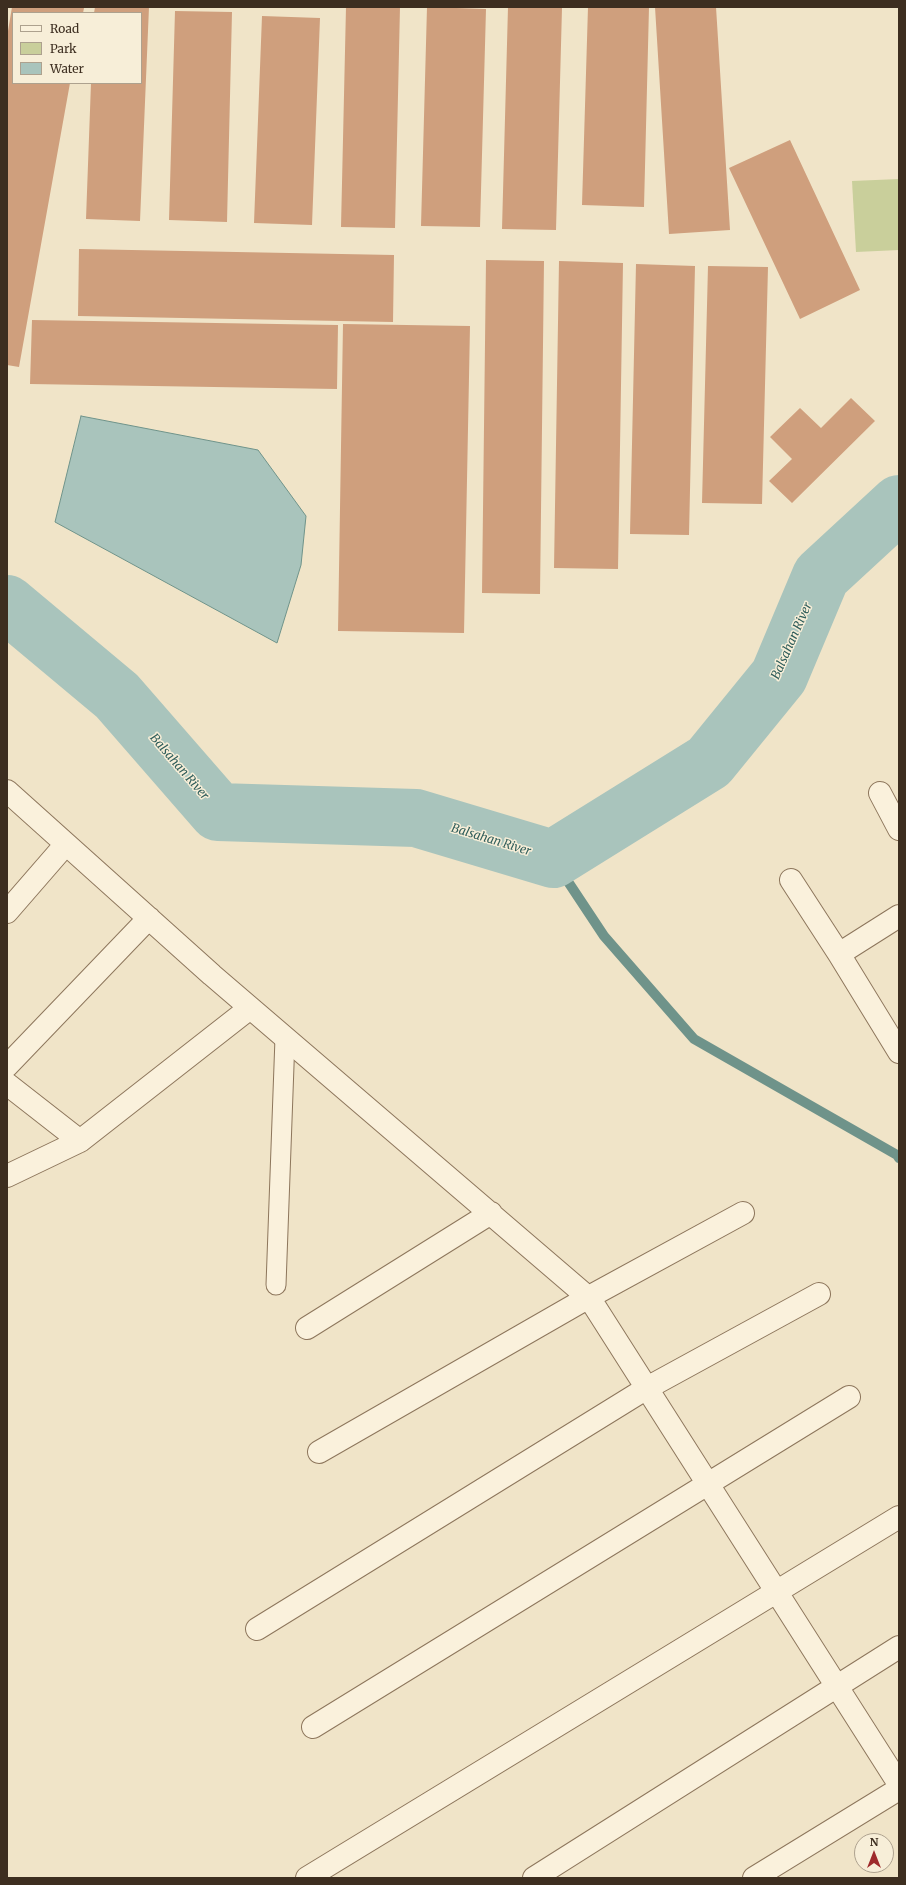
<!DOCTYPE html>
<style>
body{margin:0}
#map{position:relative;width:906px;height:1885px;overflow:hidden;background:#f0e4c8;font-family:Merriweather,serif}
canvas{display:block}
.frame{position:absolute;inset:0;border:8px solid #3d2e20;pointer-events:none}
.legend{position:absolute;left:12px;top:12px;width:130px;height:72px;box-sizing:border-box;background:#f7eed8;border:1px solid #ada18e;margin:0;padding:5px 7px;list-style:none;font-size:12px;color:#3d2e20}
.legend li{display:flex;align-items:center;gap:8px;height:20px}
.legend b{width:20px;border:1px solid #ada18e}
.north{position:absolute;left:854px;top:1833px;width:40px;height:40px;box-sizing:border-box;background:#f7eed8;border:1px solid #ada18e;border-radius:50%;rotate:0deg;font-size:11px;font-weight:700;line-height:16px;text-align:center;color:#3d2e20}
.north::after{content:'';display:block;margin:auto;width:14px;height:18px;background:#9e2a2b;clip-path:polygon(50% 0,100% 100%,50% 72%,0 100%)}
</style>
<div id="map">
<canvas width="906" height="1885"></canvas>
<div class="frame"></div>
<ul class="legend">
<li><b style="height:5px;background:#faf1dc"></b>Road</li>
<li><b style="height:11px;background:#c9cf9b"></b>Park</li>
<li><b style="height:11px;background:#a9c4bc"></b>Water</li>
</ul>
<div class="north">N</div>
</div>
<script>
const c = document.querySelector('canvas').getContext('2d');
c.lineJoin = 'round';
function fillPath(path, color) {
  c.fillStyle = color;
  c.fill(path, 'evenodd');
}
function shape(rows) {
  const path = new Path2D();
  for (const r of rows) {
    path.moveTo(r[0], r[1]);
    for (let i = 2; i < r.length; i += 2) path.lineTo(r[i], r[i + 1]);
  }
  return path;
}
function strokePath(path, color, width, dash) {
  c.strokeStyle = color;
  c.lineWidth = width;
  c.lineCap = dash ? 'butt' : 'round';
  c.setLineDash(dash || []);
  c.stroke(path);
}
function write(font, color, halo, rows, align = 'center') {
  c.font = font + ' Merriweather,serif';
  c.lineWidth = 3;
  c.setLineDash([]);
  c.textBaseline = 'middle';
  c.strokeStyle = halo;
  c.fillStyle = color;
  for (const [text, x, y, turn = 0] of rows) {
    c.save();
    c.translate(x, y);
    c.rotate((+turn || 0) * Math.PI / 180);
    c.textAlign = isNaN(turn) ? turn : align;
    if (halo) c.strokeText(text, 0, 0);
    c.fillText(text, 0, 0);
    c.restore();
  }
}
const green = shape([
 [899,179,899,250,856,252,852,181]
]);
const water = shape([
 [81,416,258,450,306,516,301,565,277,643,55,522,81,416]
]);
const stream = shape([
 [553,859,604,936,694,1039,897,1155,899,1158]
]);
const river = shape([
 [7,604,117,696,218,812,416,818,553,859,709,762,779,676,821,576,899,504]
]);
const building = shape([
 [12,7,84,8,83,13,13,13,13,83,70,83,19,367,7,365,7,37],
 [95,7,149,7,140,221,86,219,91,83,141,83,141,13,94,13],
 [346,7,400,7,395,228,341,227],
 [427,7,486,9,480,227,421,226],
 [508,7,562,8,556,230,502,229],
 [588,7,649,7,644,207,582,205],
 [655,7,716,7,730,230,669,234],
 [175,11,232,12,227,222,169,220],
 [262,16,320,18,312,225,254,223],
 [790,140,860,290,800,319,729,168],
 [79,249,394,255,393,322,78,316],
 [486,260,544,261,540,594,482,593],
 [559,261,623,263,618,569,554,568],
 [636,264,695,266,689,535,630,534],
 [708,266,768,267,762,504,702,503],
 [32,320,338,325,337,389,30,384],
 [343,324,470,326,464,633,338,631],
 [851,398,875,421,792,503,769,481,792,459,770,437,800,408,821,428]
]);
const lane = shape([
 [276,1285,285,1038]
]);
const street = shape([
 [7,791,212,975,590,1299,899,1784],
 [880,793,899,829],
 [791,880,839,954,899,1052],
 [7,912,66,844],
 [839,954,899,916],
 [7,1066,149,918],
 [7,1084,80,1141,250,1008],
 [7,1176,80,1141],
 [307,1328,491,1213],
 [319,1452,589,1297,743,1213],
 [257,1629,647,1388,819,1294],
 [313,1727,849,1397],
 [307,1878,899,1517],
 [534,1878,899,1647],
 [754,1878,899,1789]
]);
const waterNames = [
 ["Balsahan River",792,641,-66],
 ["Balsahan River",179,767,49],
 ["Balsahan River",491,840,17]
];
fillPath(green, '#c9cf9b');
fillPath(water, '#a9c4bc');
strokePath(water, '#6f938a', 1);
strokePath(stream, '#6f938a', 10);
strokePath(river, '#a9c4bc', 58);
fillPath(building, '#cf9f7d');
strokePath(lane, '#8d765c', 21);
strokePath(street, '#8d765c', 24);
strokePath(lane, '#faf1dc', 19);
strokePath(street, '#faf1dc', 22);
write('italic 12px', '#2f5d5a', '#f7eed8', waterNames);
</script>
